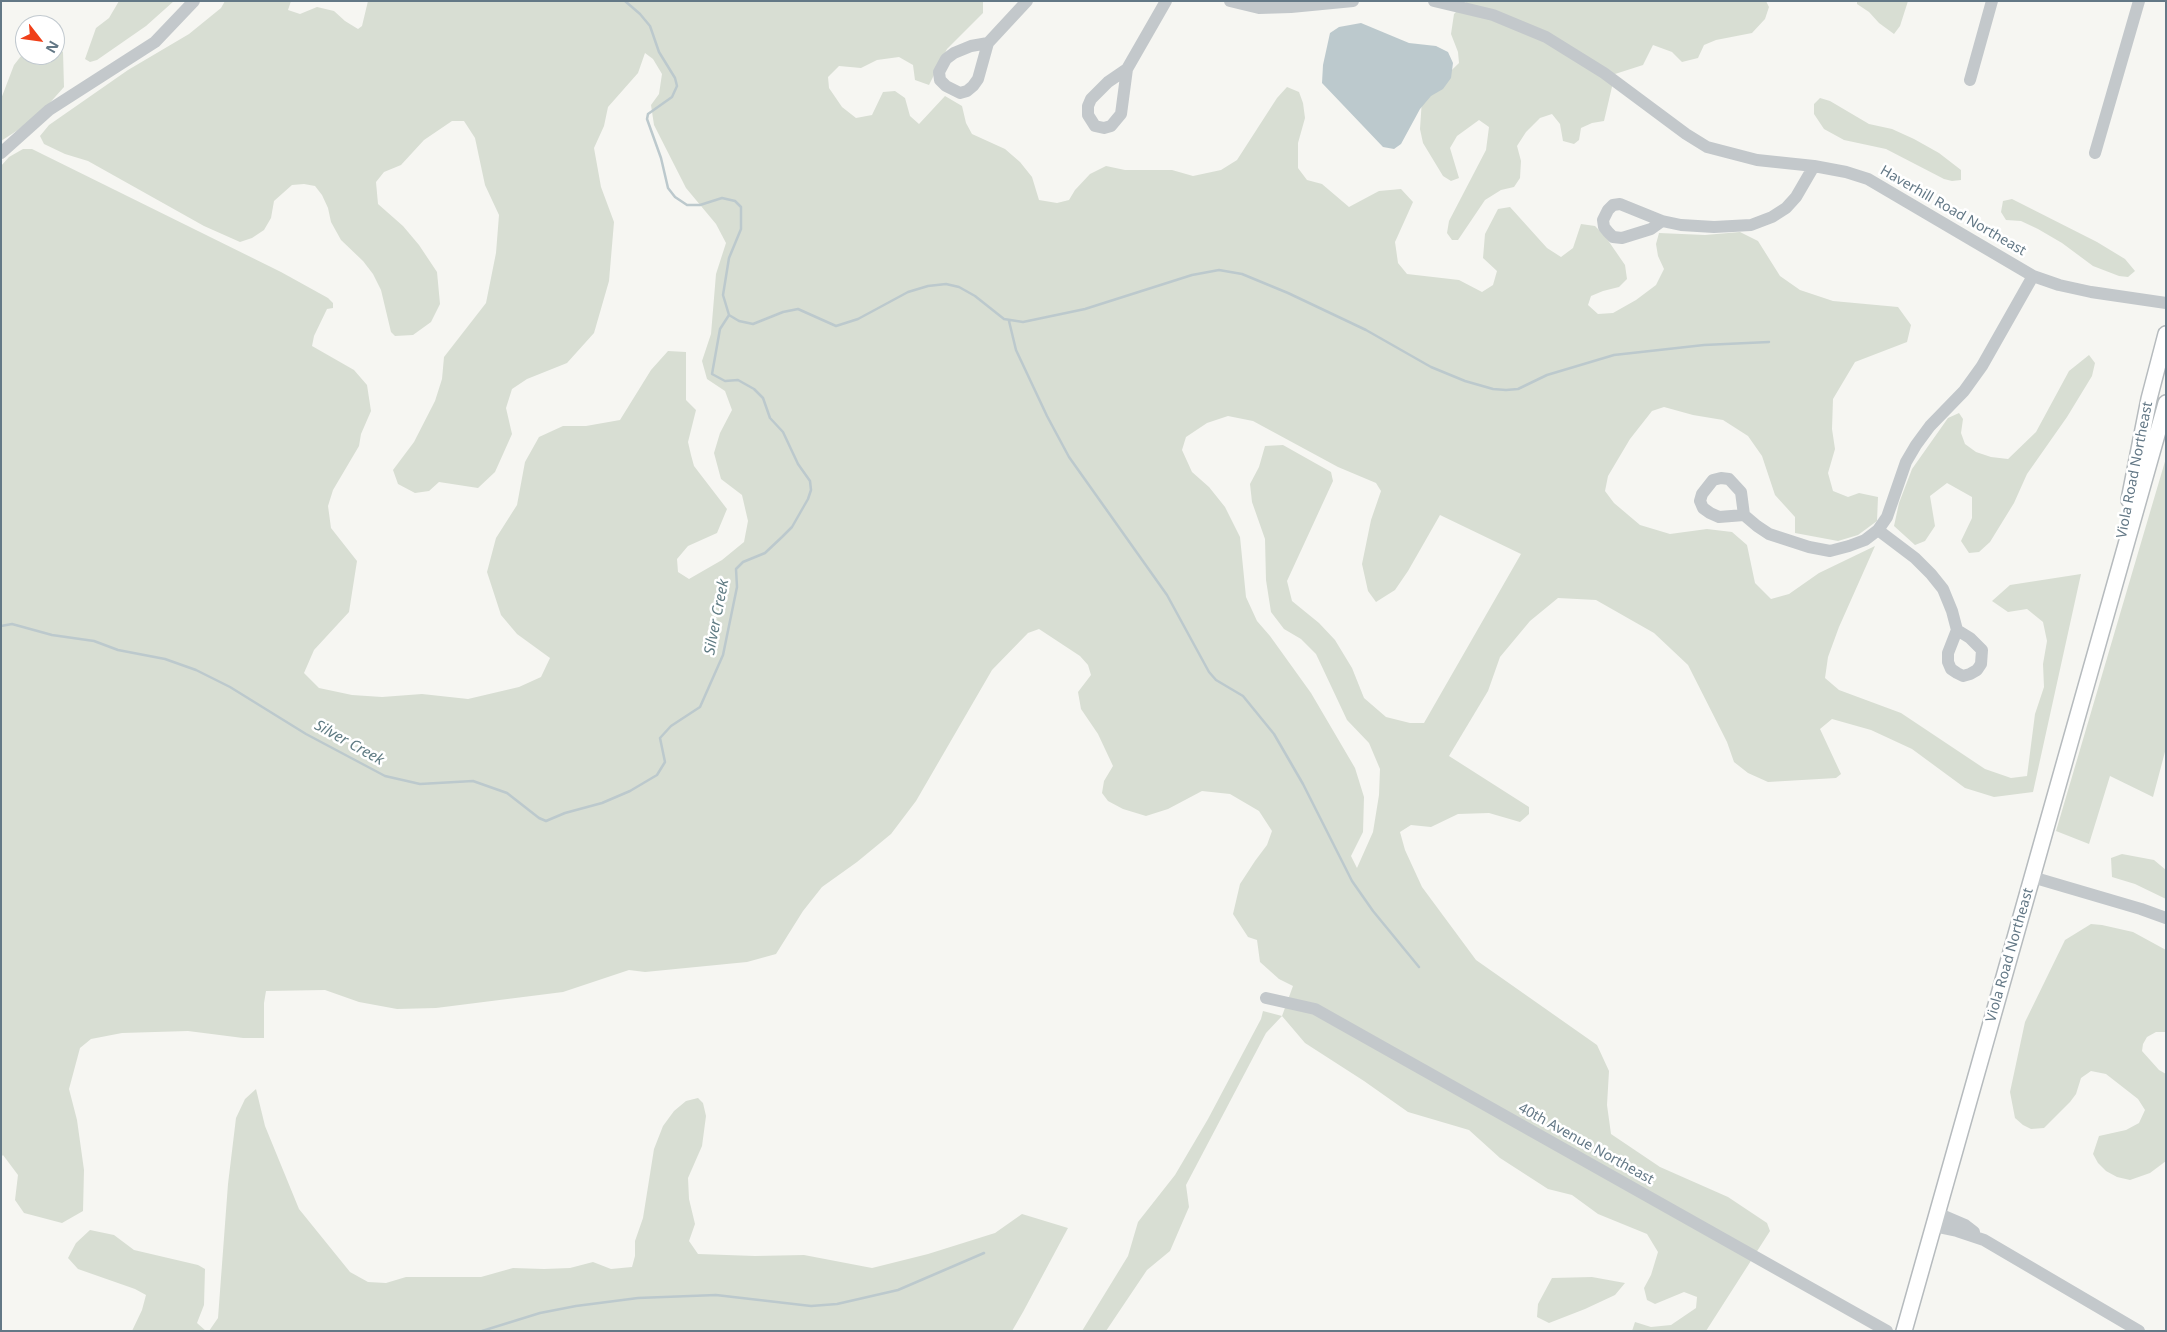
<!DOCTYPE html>
<style>
body{margin:0}
#map{position:relative;width:2167px;height:1332px;overflow:hidden;background:#f6f6f2;font-family:"Noto Sans",sans-serif}
canvas{display:block}
.frame{position:absolute;inset:0;border:2px solid #637886;pointer-events:none}
.north{position:absolute;left:15px;top:15px;width:50px;height:50px;box-sizing:border-box;background:#fff;border:1px solid #c1c9cf;border-radius:50%;rotate:120deg;font-size:14px;font-weight:700;line-height:20px;text-align:center;color:#637886}
.north::after{content:'';display:block;margin:auto;width:18px;height:22px;background:#f03f18;clip-path:polygon(50% 0,100% 100%,50% 72%,0 100%)}
</style>
<div id="map">
<canvas width="2167" height="1332"></canvas>
<div class="frame"></div>
<div class="north">N</div>
</div>
<script>
const c = document.querySelector('canvas').getContext('2d');
c.lineJoin = 'round';
function fillPath(path, color) {
  c.fillStyle = color;
  c.fill(path, 'evenodd');
}
function shape(rows) {
  const path = new Path2D();
  for (const r of rows) {
    path.moveTo(r[0], r[1]);
    for (let i = 2; i < r.length; i += 2) path.lineTo(r[i], r[i + 1]);
  }
  return path;
}
function strokePath(path, color, width, dash) {
  c.strokeStyle = color;
  c.lineWidth = width;
  c.lineCap = dash ? 'butt' : 'round';
  c.setLineDash(dash || []);
  c.stroke(path);
}
function write(font, color, halo, rows, align = 'center') {
  c.font = font + ' "Noto Sans",sans-serif';
  c.lineWidth = 5;
  c.setLineDash([]);
  c.textBaseline = 'middle';
  c.strokeStyle = halo;
  c.fillStyle = color;
  for (const [text, x, y, turn = 0] of rows) {
    c.save();
    c.translate(x, y);
    c.rotate((+turn || 0) * Math.PI / 180);
    c.textAlign = isNaN(turn) ? turn : align;
    if (halo) c.strokeText(text, 0, 0);
    c.fillText(text, 0, 0);
    c.restore();
  }
}
const green = shape([
 [119,1,174,1,146,26,97,60,90,62,85,59,96,28,109,18],
 [225,1,291,1,288,10,300,14,317,7,334,11,345,21,358,29,362,26,368,1,983,1,983,13,947,49,929,85,915,80,913,65,899,57,877,60,861,68,839,66,828,77,829,88,842,107,856,118,872,115,883,92,895,91,905,98,910,116,919,124,945,96,962,106,966,123,972,134,1005,149,1020,162,1032,177,1039,200,1057,203,1069,200,1075,190,1090,174,1106,166,1125,170,1172,170,1193,176,1221,170,1237,160,1277,98,1287,87,1299,92,1303,103,1305,118,1298,143,1298,168,1307,180,1322,184,1349,207,1379,191,1401,189,1413,202,1395,242,1398,263,1407,274,1459,280,1482,292,1493,285,1497,271,1483,258,1485,234,1498,209,1510,207,1547,248,1561,257,1573,248,1581,224,1595,226,1605,236,1625,265,1627,279,1619,287,1603,291,1591,296,1588,305,1598,314,1613,313,1636,300,1656,285,1664,269,1658,256,1656,244,1659,233,1705,235,1740,232,1758,241,1780,276,1800,290,1833,301,1898,307,1911,325,1907,342,1855,362,1833,399,1832,429,1835,449,1828,473,1833,491,1848,497,1859,493,1878,497,1877,521,1858,535,1838,541,1795,533,1795,517,1775,495,1762,456,1748,436,1723,420,1693,415,1664,407,1652,411,1630,439,1608,476,1605,491,1614,503,1640,525,1670,534,1707,529,1732,532,1747,545,1755,583,1771,599,1789,594,1819,573,1875,546,1839,627,1828,657,1825,678,1839,690,1901,713,1985,769,2011,778,2027,776,2035,714,2044,687,2043,664,2047,641,2043,622,2027,609,2008,612,1992,601,2010,585,2081,574,2033,792,1994,797,1965,788,1912,749,1871,730,1832,719,1820,729,1841,774,1836,778,1768,782,1748,773,1734,762,1727,742,1688,665,1654,633,1596,600,1558,598,1530,621,1500,657,1488,691,1449,756,1529,807,1529,814,1520,822,1489,813,1458,814,1431,827,1411,825,1400,832,1405,850,1422,887,1476,960,1597,1045,1609,1071,1607,1105,1611,1134,1660,1167,1728,1197,1767,1223,1770,1231,1706,1331,1632,1331,1635,1322,1651,1327,1671,1325,1696,1308,1697,1297,1684,1292,1655,1304,1647,1300,1644,1288,1651,1275,1658,1252,1647,1234,1598,1214,1572,1195,1548,1189,1500,1158,1469,1130,1408,1112,1364,1081,1305,1043,1282,1016,1266,1033,1186,1185,1189,1207,1170,1251,1147,1270,1106,1331,1082,1331,1128,1256,1138,1222,1175,1175,1208,1119,1261,1019,1263,1011,1282,1016,1293,986,1279,979,1260,962,1257,940,1248,937,1233,914,1240,884,1255,861,1267,845,1272,831,1259,811,1230,794,1202,791,1168,809,1146,816,1123,809,1108,801,1102,793,1104,781,1113,766,1098,734,1081,709,1078,692,1091,675,1088,665,1080,656,1039,629,1028,633,992,670,916,801,891,834,857,862,822,887,803,911,776,954,747,962,645,972,629,970,563,992,436,1008,397,1009,359,1002,325,990,266,991,264,1003,264,1038,243,1038,188,1031,122,1033,91,1039,80,1048,69,1089,77,1120,84,1170,83,1211,62,1223,24,1213,15,1200,18,1175,3,1155,1,1157,1,166,9,157,23,149,32,149,281,272,328,298,333,303,333,308,327,309,314,336,312,346,354,370,367,385,371,411,361,434,359,446,333,490,328,506,331,528,357,561,349,612,314,650,304,673,319,688,352,695,382,697,422,694,468,699,519,687,541,677,550,658,517,634,501,615,487,572,496,538,517,505,525,462,539,437,563,426,586,426,620,420,651,370,668,351,686,352,686,400,696,410,688,442,691,455,694,466,727,509,717,533,688,546,677,559,678,572,689,579,722,560,744,542,748,521,742,495,721,479,714,453,720,433,732,410,725,391,707,379,702,361,711,334,716,274,726,243,716,224,686,188,654,125,651,105,659,94,662,74,653,59,645,53,638,73,608,107,604,126,594,148,601,187,614,222,609,281,594,333,567,363,527,379,512,389,506,408,512,434,495,472,478,488,439,482,429,491,415,493,398,484,393,470,414,442,435,401,442,379,444,357,486,303,496,253,499,215,485,185,475,138,464,121,452,121,424,140,401,165,384,172,376,182,378,204,403,226,419,245,437,272,440,304,431,322,413,335,395,336,391,332,381,290,373,274,363,261,341,240,331,222,328,208,322,195,315,186,304,184,292,185,274,201,271,218,264,230,252,238,240,242,204,226,88,161,65,154,44,144,40,136,49,125,128,70,189,34,221,8],
 [1228,416,1253,421,1338,467,1376,483,1381,491,1371,520,1362,564,1368,591,1376,602,1395,590,1408,571,1440,515,1521,554,1424,723,1410,723,1386,717,1364,698,1352,668,1335,640,1319,623,1292,601,1287,581,1333,481,1331,472,1283,445,1265,446,1259,467,1250,484,1252,502,1265,539,1266,580,1271,612,1284,629,1301,639,1316,654,1347,720,1369,743,1380,769,1379,795,1373,832,1357,868,1351,856,1363,832,1364,797,1355,768,1311,693,1270,636,1257,621,1246,597,1240,537,1225,507,1209,487,1192,472,1182,450,1186,437,1207,423],
 [1467,1,1766,1,1769,7,1765,19,1752,33,1716,40,1704,45,1698,58,1682,62,1672,52,1653,45,1643,65,1615,74,1604,121,1592,123,1581,128,1579,140,1574,144,1563,141,1560,124,1552,114,1540,118,1526,132,1517,146,1521,161,1520,178,1514,187,1501,190,1485,200,1458,240,1452,240,1447,233,1449,221,1486,150,1489,127,1479,120,1457,136,1450,148,1459,178,1451,181,1443,176,1423,143,1420,129,1422,99,1459,63,1458,52,1451,34,1454,14],
 [1857,1,1908,1,1900,26,1894,34,1879,23,1869,12,1857,4],
 [55,45,63,52,64,87,47,106,18,130,1,141,1,99,14,65,25,51,25,55,55,55],
 [1820,98,1830,101,1869,124,1892,129,1914,139,1939,153,1961,170,1961,180,1952,181,1944,179,1886,149,1844,140,1824,129,1814,114,1814,104],
 [2012,199,2097,242,2125,259,2135,271,2128,277,2119,276,2093,266,2062,243,2038,229,2021,221,2006,220,2001,212,2003,201],
 [2089,355,2095,363,2092,376,2067,417,2027,474,2014,503,1990,542,1979,552,1969,553,1961,541,1972,518,1972,497,1947,483,1930,496,1935,526,1925,541,1915,545,1894,526,1899,503,1912,469,1948,418,1959,413,1963,419,1961,433,1965,444,1976,452,1991,457,2008,459,2036,432,2069,371],
 [2166,458,2166,748,2153,797,2110,776,2089,844,2056,831],
 [2122,854,2154,860,2166,870,2166,899,2135,884,2112,877,2111,858],
 [2091,924,2102,925,2133,932,2166,950,2166,1032,2156,1032,2147,1037,2143,1044,2142,1051,2159,1070,2166,1074,2166,1161,2150,1173,2130,1180,2117,1177,2106,1171,2098,1163,2093,1154,2099,1136,2126,1130,2139,1123,2145,1110,2138,1099,2106,1074,2091,1071,2081,1078,2076,1094,2070,1102,2044,1128,2031,1129,2023,1125,2015,1118,2010,1092,2025,1022,2065,940],
 [256,1089,265,1126,299,1209,350,1272,368,1282,386,1283,406,1277,481,1277,513,1268,544,1269,570,1268,593,1262,611,1269,632,1267,635,1256,635,1241,643,1218,654,1149,663,1126,674,1111,686,1101,698,1098,703,1103,706,1116,702,1146,688,1178,689,1199,695,1224,689,1241,698,1254,755,1256,804,1255,872,1268,928,1254,995,1233,1022,1214,1068,1228,1023,1312,1012,1331,209,1331,218,1318,228,1184,236,1118,245,1099],
 [90,1230,114,1235,134,1250,198,1265,205,1269,204,1305,197,1323,206,1331,132,1331,142,1310,146,1295,135,1289,78,1269,68,1258,76,1243],
 [1592,1277,1625,1283,1615,1295,1585,1309,1549,1323,1537,1317,1538,1304,1552,1278]
]);
const water = shape([
 [1361,23,1409,43,1436,46,1448,52,1453,63,1451,78,1443,89,1431,96,1420,109,1401,144,1394,149,1383,147,1322,83,1323,65,1330,33,1339,27]
]);
const stream = shape([
 [729,315,739,321,753,324,783,312,798,309,836,326,858,319,908,292,928,286,946,284,959,287,975,296,1004,319,1023,322,1085,309,1192,275,1219,270,1242,274,1288,293,1366,330,1431,367,1465,381,1493,389,1506,390,1518,389,1547,375,1614,355,1704,345,1769,342],
 [1009,321,1016,350,1047,416,1069,457,1167,595,1209,672,1216,680,1243,696,1274,734,1303,784,1352,881,1373,911,1419,967],
 [1,626,12,624,52,635,94,641,118,650,165,659,196,670,230,687,306,734,385,776,420,784,473,781,507,793,539,818,546,821,565,813,602,803,630,791,657,775,665,762,660,738,671,726,700,707,723,655,737,587,736,569,743,562,765,553,782,537,792,527,808,499,811,490,810,481,798,464,783,432,770,418,763,398,754,389,738,380,725,381,712,374,720,329,729,315,723,295,729,258,741,229,741,207,735,201,722,198,700,205,687,205,675,197,668,188,661,158,647,119,648,114,672,97,677,86,675,78,659,52,650,26,640,14,625,1],
 [482,1331,540,1313,576,1306,638,1298,716,1295,811,1306,837,1304,898,1290,984,1253]
]);
const minor = shape([
 [1230,1,1259,8,1291,7,1353,1],
 [1434,1,1493,15,1546,37,1604,73,1686,134,1707,147,1757,160,1814,166,1846,172,1868,179,2033,276,2059,285,2091,292,2166,303],
 [988,43,971,46,954,53,946,59,939,72,940,80,946,86,960,93,967,91,973,86,978,79,988,43,1027,1],
 [1127,69,1108,82,1091,99,1088,106,1088,115,1095,126,1104,128,1111,126,1121,114,1127,69,1166,1],
 [1970,80,1992,1],
 [1,153,49,110,155,42,194,1],
 [2095,153,2139,1],
 [1662,221,1651,229,1622,238,1613,237,1608,232,1604,227,1603,220,1608,210,1613,205,1620,204,1662,221,1681,225,1714,227,1751,225,1772,217,1786,208,1796,197,1814,166],
 [1744,515,1719,517,1710,513,1703,508,1700,501,1702,494,1713,480,1721,478,1729,479,1741,492,1744,515,1757,526,1769,534,1809,547,1830,551,1849,546,1865,540,1878,530,1887,517,1906,462,1916,445,1930,426,1964,391,1982,366,2033,276],
 [1878,530,1915,558,1931,574,1943,589,1952,611,1957,630,1948,653,1948,662,1951,669,1957,673,1963,676,1970,674,1977,670,1981,664,1982,650,1970,638,1957,630],
 [2032,877,2141,909,2166,918],
 [1266,998,1315,1009,1887,1331],
 [1937,1213,1965,1225,1974,1232],
 [1933,1226,1957,1231,1984,1240,2139,1331]
]);
const major = shape([
 [2129,500,2149,399,2166,334],
 [1904,1331,2166,403]
]);
const streetNames = [
 ["Haverhill Road Northeast",1953,211,30],
 ["Viola Road Northeast",2135,470,-79],
 ["Viola Road Northeast",2010,955,-74],
 ["40th Avenue Northeast",1586,1144,29]
];
const waterNames = [
 ["Silver Creek",717,617,-79],
 ["Silver Creek",349,743,29]
];
fillPath(green, '#d8ded3');
fillPath(water, '#bcc9cd');
strokePath(stream, '#bcc9cd', 2.5);
strokePath(major, '#b6bbbe', 18);
strokePath(minor, '#c3c8cb', 12);
strokePath(major, '#fff', 15);
write('14px', '#637886', '#fff', streetNames);
write('italic 15px', '#5f7b83', '#fff', waterNames);
</script>
